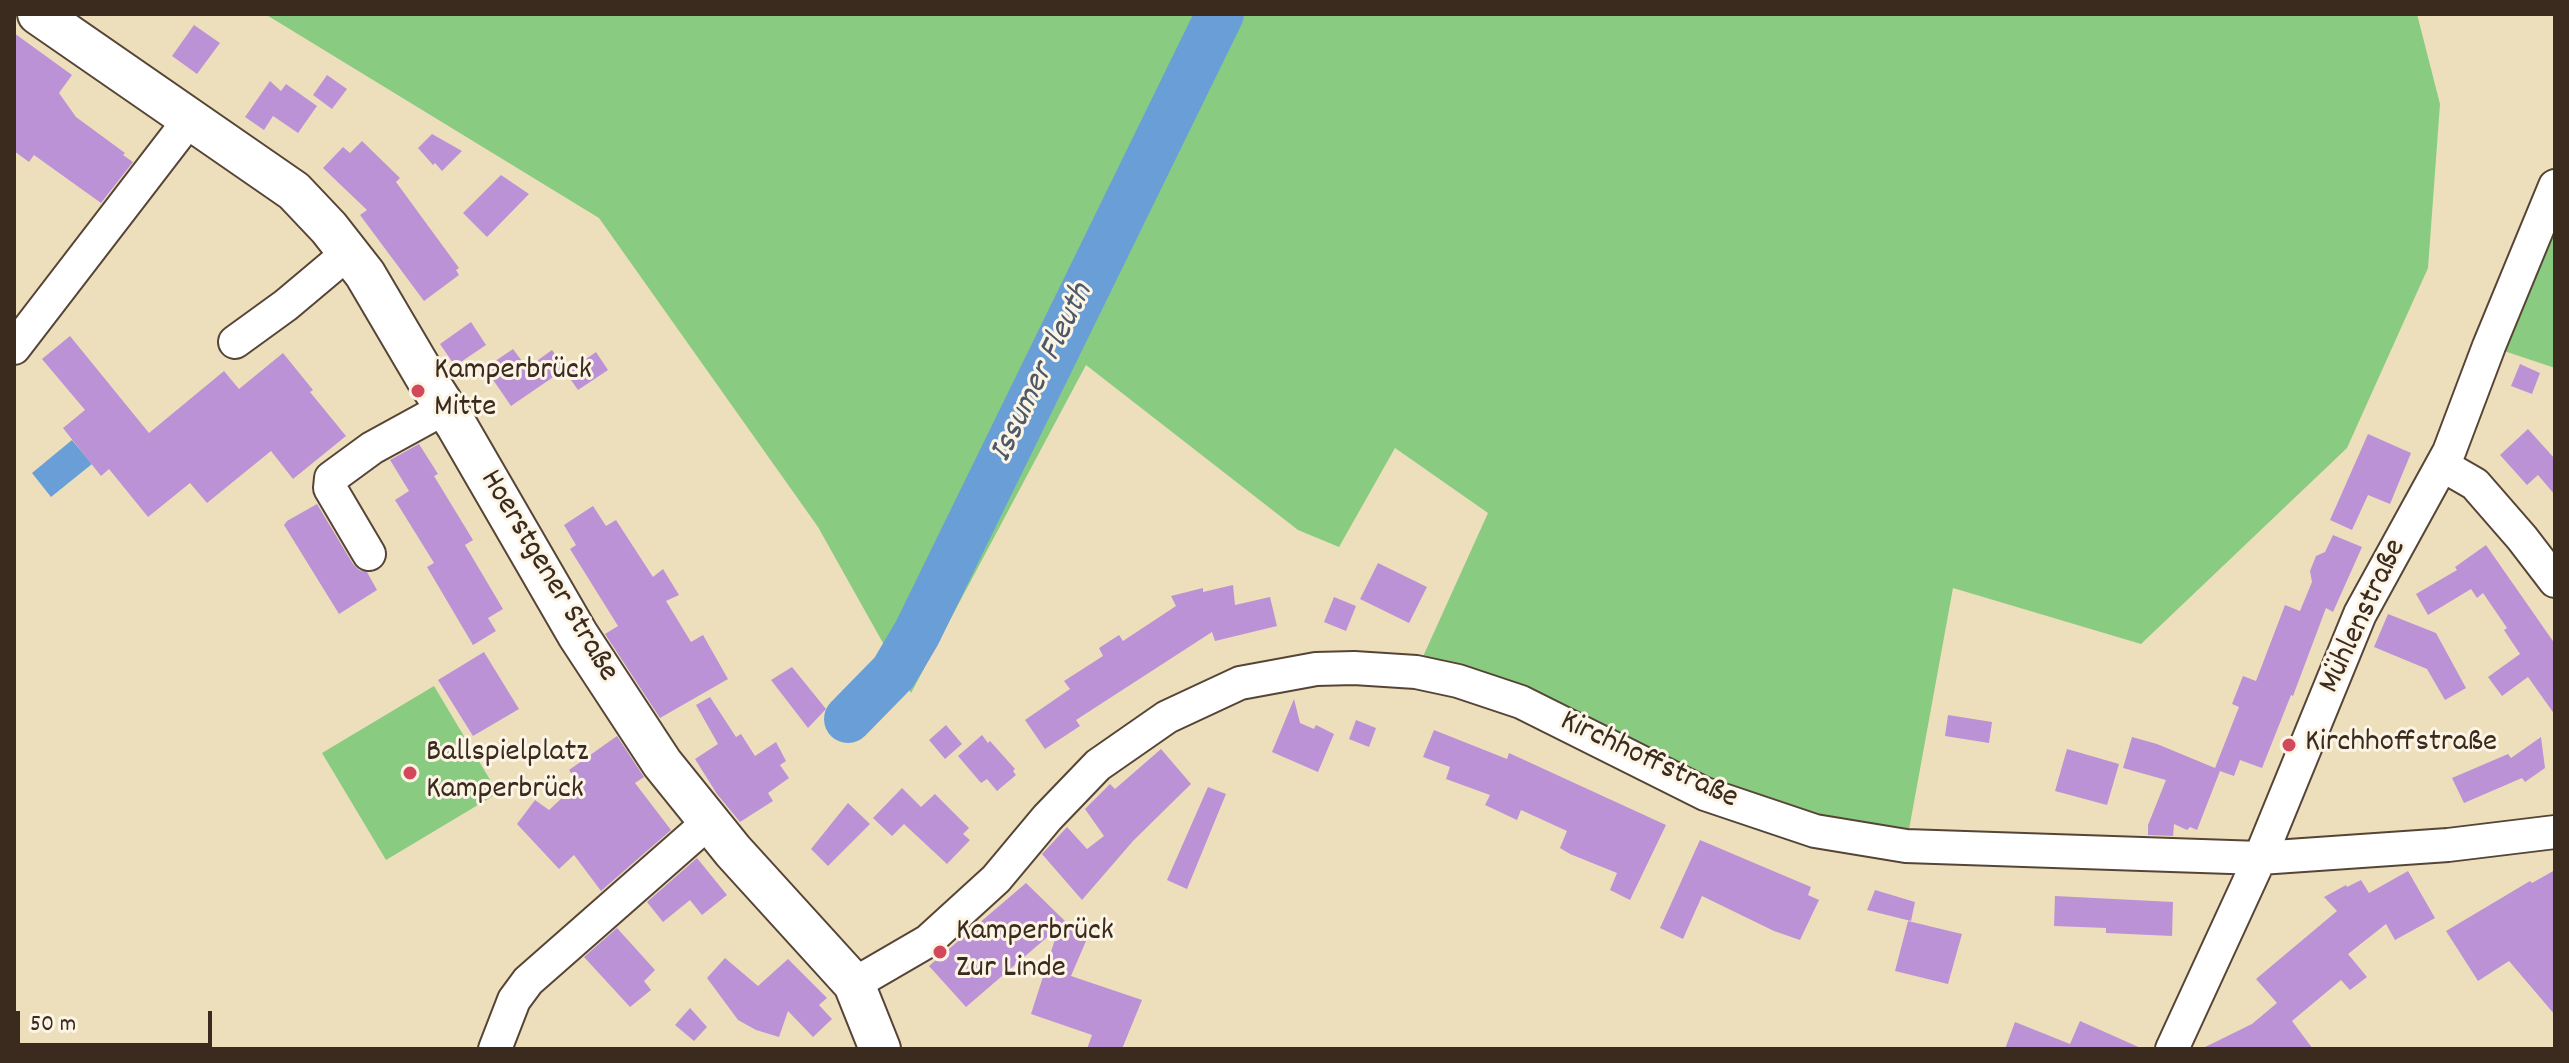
<!DOCTYPE html>
<meta charset="utf-8">
<style>
body{margin:0}
#map{position:relative;width:2569px;height:1063px;overflow:hidden;background:#eddfbc;font-family:Dekko,sans-serif}
canvas{display:block}
.frame{position:absolute;inset:0;border:16px solid #3b2a1e;pointer-events:none}
.scale{position:absolute;left:16px;top:1011px;width:196px;height:36px;box-sizing:border-box;border:4px solid #3b2a1e;border-top:0;padding-left:10px;font-size:24px;line-height:28px;white-space:nowrap;color:#3b2a1e;-webkit-text-stroke:6px #fcf5e5;paint-order:stroke}
</style>
<div id="map">
<canvas width="2569" height="1063"></canvas>
<div class="frame"></div>
<div class="scale">50 m</div>
</div>
<script>
const c = document.querySelector('canvas').getContext('2d');
c.lineJoin = 'round';
function fillPath(path, color) {
  c.fillStyle = color;
  c.fill(path, 'evenodd');
}
function shape(rows) {
  const path = new Path2D();
  for (const r of rows) {
    path.moveTo(r[0], r[1]);
    for (let i = 2; i < r.length; i += 2) path.lineTo(r[i], r[i + 1]);
  }
  return path;
}
function strokePath(path, color, width, dash) {
  c.strokeStyle = color;
  c.lineWidth = width;
  c.lineCap = dash ? 'butt' : 'round';
  c.setLineDash(dash || []);
  c.stroke(path);
}
function write(font, color, halo, rows, align = 'center') {
  c.font = font + ' Dekko,sans-serif';
  c.lineWidth = 6;
  c.setLineDash([]);
  c.textBaseline = 'middle';
  c.strokeStyle = halo;
  c.fillStyle = color;
  for (const [text, x, y, turn = 0] of rows) {
    c.save();
    c.translate(x, y);
    c.rotate((+turn || 0) * Math.PI / 180);
    c.textAlign = isNaN(turn) ? turn : align;
    if (halo) c.strokeText(text, 0, 0);
    c.fillText(text, 0, 0);
    c.restore();
  }
}
const green = shape([
 [265,14,2417,14,2440,104,2428,268,2347,448,2141,644,1953,588,1906,846,1815,831,1416,672,1488,513,1395,448,1339,547,1298,530,1086,365,911,693,818,527,599,218],
 [2555,186,2555,368,2489,346],
 [434,686,498,793,386,860,322,753]
]);
const water = shape([
 [72,440,92,464,51,497,32,473]
]);
const river = shape([
 [848,719,894,672,917,633,1220,14]
]);
const building = shape([
 [194,25,220,43,197,74,172,56],
 [14,33,72,75,59,93,76,117,125,153,123,155,133,162,101,203,34,155,29,162,14,151],
 [327,75,347,89,332,109,313,95],
 [270,81,281,91,286,84,317,106,298,133,273,116,264,130,245,117],
 [432,134,462,151,442,171,435,163,433,165,418,148],
 [362,141,400,178,396,182,459,268,456,270,459,275,424,301,360,215,367,210,323,168,343,147,350,153],
 [501,175,529,194,487,237,463,213],
 [471,322,486,345,455,366,440,344],
 [70,336,149,433,224,371,239,389,283,353,313,390,310,392,346,436,293,479,271,451,207,503,190,483,148,517,109,469,101,476,63,428,85,410,42,359],
 [513,349,527,368,552,350,565,369,511,406,485,368],
 [596,352,608,370,578,390,566,373],
 [2520,364,2540,373,2532,394,2511,386],
 [2528,429,2555,459,2555,495,2538,475,2527,485,2500,455],
 [2368,434,2411,453,2390,504,2368,495,2352,530,2330,520],
 [419,444,438,474,434,476,473,540,465,545,503,609,488,618,496,631,473,645,427,567,434,563,395,500,409,491,390,460],
 [317,504,353,564,359,570,367,572,377,590,339,614,284,525,287,521],
 [593,506,606,526,616,520,653,577,663,569,679,595,666,601,691,642,703,635,728,679,660,718,605,634,618,626,570,549,576,545,564,525],
 [2333,535,2362,547,2333,612,2326,608,2293,696,2291,695,2262,768,2240,760,2234,776,2220,771,2197,830,2190,827,2187,830,2174,824,2173,836,2148,835,2148,825,2166,780,2123,768,2132,737,2157,744,2215,768,2239,707,2232,704,2243,676,2256,681,2285,605,2300,611,2312,582,2310,571,2316,556,2325,552],
 [2486,545,2555,644,2555,715,2528,677,2502,696,2488,677,2520,654,2504,630,2507,628,2483,593,2477,598,2471,589,2428,615,2416,594,2457,570,2455,567],
 [1378,563,1427,587,1409,623,1360,599],
 [1233,585,1235,605,1270,597,1277,626,1215,641,1212,632,1076,720,1080,726,1045,749,1025,720,1070,689,1064,681,1103,656,1099,648,1119,635,1123,641,1176,606,1171,596,1203,588,1203,592],
 [1334,597,1356,606,1346,631,1324,622],
 [2388,614,2436,633,2466,688,2445,700,2427,669,2374,647],
 [484,652,519,709,473,736,438,680],
 [792,667,826,709,808,728,771,680],
 [710,697,736,737,741,734,755,756,776,742,786,761,780,765,789,778,768,793,773,801,740,822,717,794,695,759,718,744,696,705],
 [1294,699,1300,723,1314,729,1316,725,1334,734,1318,772,1272,752],
 [1948,715,1992,722,1989,743,1945,736],
 [1356,720,1376,728,1369,747,1349,739],
 [946,725,962,744,945,759,929,740],
 [1434,730,1507,759,1509,753,1666,825,1630,900,1610,890,1617,873,1570,854,1560,848,1567,831,1521,810,1517,820,1485,805,1490,795,1446,779,1450,767,1423,757],
 [982,735,988,743,990,741,1015,769,1013,771,1016,775,997,791,987,779,981,783,958,756],
 [617,736,644,777,635,783,671,830,601,891,574,855,559,869,517,824,535,800,549,810,578,783,569,770],
 [2541,737,2545,768,2525,782,2522,778,2464,803,2452,778,2508,754,2511,758],
 [1161,749,1191,784,1133,841,1082,900,1042,854,1067,827,1087,849,1104,836,1085,809,1110,784,1115,789],
 [2067,749,2119,764,2107,805,2055,791],
 [1208,787,1226,794,1187,889,1167,880],
 [902,788,921,807,935,794,969,828,963,834,970,840,947,864,904,824,892,836,873,818],
 [848,803,870,824,828,866,811,849],
 [1700,840,1811,887,1808,895,1819,900,1800,940,1774,931,1702,896,1683,939,1660,928],
 [697,858,727,895,702,915,690,900,663,922,647,902],
 [2555,870,2555,1015,2509,961,2478,981,2446,931,2530,881,2532,883],
 [2408,871,2435,918,2395,940,2386,924,2348,954,2367,977,2350,990,2341,980,2292,1021,2313,1049,2201,1049,2252,1024,2277,1003,2256,979,2337,911,2324,897,2346,885,2347,887,2361,880,2369,893],
 [1026,883,1066,922,1064,923,1089,934,1071,976,1142,1000,1122,1049,1087,1049,1092,1035,1031,1014,1059,927,966,1007,929,966],
 [1875,890,1915,902,1911,921,1867,910],
 [2055,896,2173,902,2172,936,2106,933,2106,928,2054,926],
 [1908,921,1962,934,1948,984,1895,971],
 [617,928,655,970,644,981,651,990,630,1007,584,957],
 [725,958,758,986,788,959,827,998,819,1005,832,1019,813,1037,788,1011,779,1037,756,1030,738,1020,707,978],
 [690,1008,707,1027,694,1041,675,1025],
 [2080,1021,2143,1049,2005,1049,2015,1022,2070,1044]
]);
const minor = shape([
 [235,342,286,305,336,263,351,256],
 [14,348,190,119],
 [2442,465,2475,484,2522,538,2555,581],
 [369,554,330,488,331,478,372,448,445,408],
 [854,984,928,941,996,879,1047,818,1098,765,1167,717,1240,683,1316,669,1354,668,1416,672,1458,681,1521,702,1705,794,1815,831,1906,846,2260,858,2448,845,2555,832],
 [495,1049,514,1000,528,981,710,821],
 [2172,1049,2260,858,2360,614,2449,452,2489,346,2555,186]
]);
const major = shape([
 [38,14,294,191,329,228,365,274,428,381,457,426,578,635,662,763,733,851,854,984,880,1049]
]);
const markers = [
 [418,391,8,"#d1495b"],
 [2289,745,8,"#d1495b"],
 [410,773,8,"#d1495b"],
 [940,952,8,"#d1495b"]
];
const poiNames = [
 ["Kamperbrück",434,373],
 ["Mitte",434,410],
 ["Kirchhoffstraße",2305,745],
 ["Ballspielplatz",426,755],
 ["Kamperbrück",426,792],
 ["Kamperbrück",956,934],
 ["Zur Linde",956,971]
];
const streetNames = [
 ["Hoerstgener Straße",547,577,59],
 ["Mühlenstraße",2365,617,-65],
 ["Kirchhoffstraße",1648,762,25]
];
const waterNames = [
 ["Issumer Fleuth",1044,374,-64]
];
fillPath(green, '#8acb82');
fillPath(water, '#699fd6');
strokePath(river, '#699fd6', 48);
fillPath(building, '#bc92d6');
strokePath(minor, '#564536', 36);
strokePath(major, '#564536', 44);
strokePath(minor, '#fff', 32);
strokePath(major, '#fff', 40);
for (const [x, y, r, color] of markers) {
  const dot = new Path2D();
  dot.arc(x, y, r, 0, 2 * Math.PI);
  c.fillStyle = color;
  c.fill(dot);
  strokePath(dot, '#fcf5e5', 3);
}
write('32px', '#3b2a1e', '#fcf5e5', poiNames, 'left');
write('32px', '#3b2a1e', '#fcf5e5', streetNames);
write('italic 34px', '#4d5968', '#fcf5e5', waterNames);
</script>
